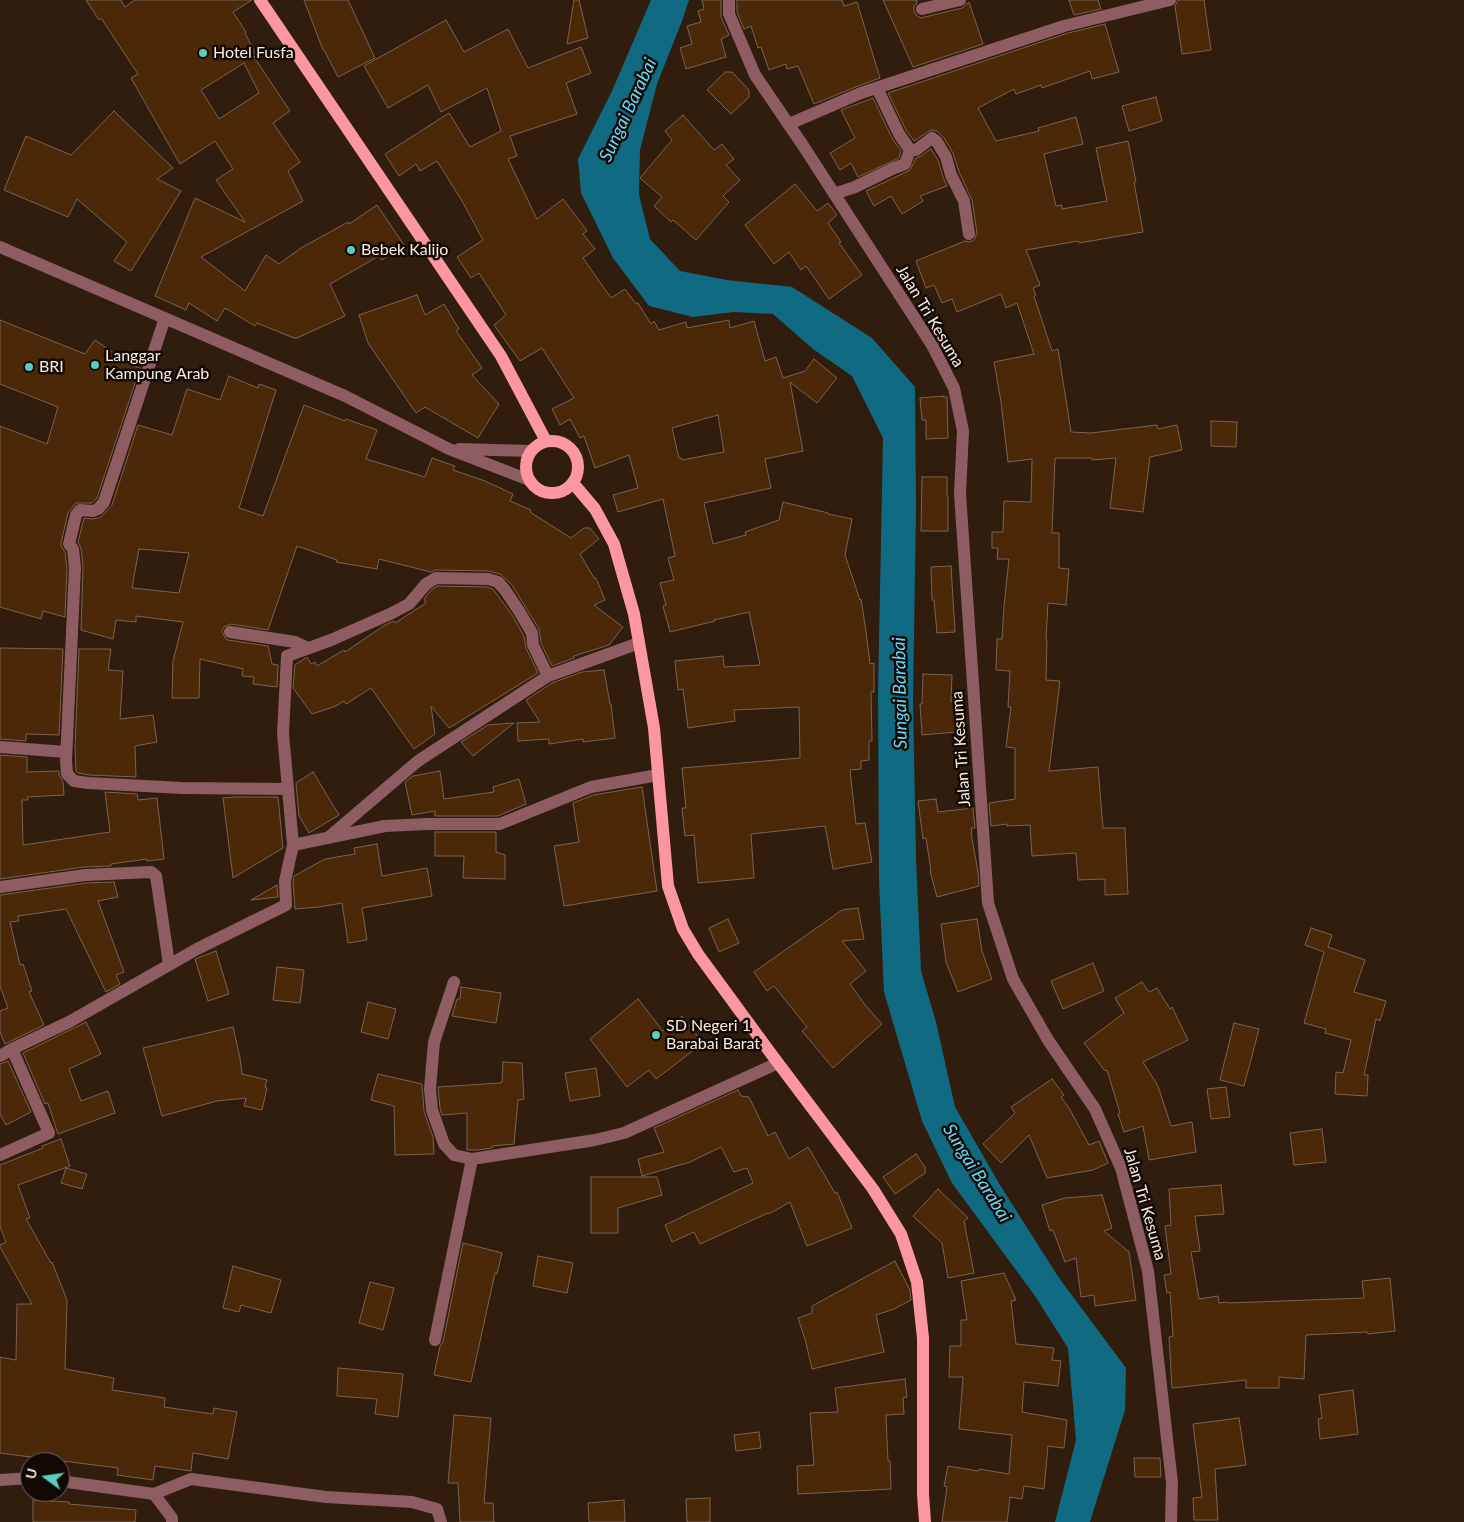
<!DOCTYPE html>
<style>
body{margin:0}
#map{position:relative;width:1464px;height:1522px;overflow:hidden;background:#311d0d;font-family:Lato,sans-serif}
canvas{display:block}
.north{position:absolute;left:20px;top:1452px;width:50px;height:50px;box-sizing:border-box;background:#120904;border:1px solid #6f645d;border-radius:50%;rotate:284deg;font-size:14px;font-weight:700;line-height:20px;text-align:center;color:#fbede3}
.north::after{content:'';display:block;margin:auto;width:18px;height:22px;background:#5acebd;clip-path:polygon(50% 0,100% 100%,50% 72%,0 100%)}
</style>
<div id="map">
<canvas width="1464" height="1522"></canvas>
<div class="north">U</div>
</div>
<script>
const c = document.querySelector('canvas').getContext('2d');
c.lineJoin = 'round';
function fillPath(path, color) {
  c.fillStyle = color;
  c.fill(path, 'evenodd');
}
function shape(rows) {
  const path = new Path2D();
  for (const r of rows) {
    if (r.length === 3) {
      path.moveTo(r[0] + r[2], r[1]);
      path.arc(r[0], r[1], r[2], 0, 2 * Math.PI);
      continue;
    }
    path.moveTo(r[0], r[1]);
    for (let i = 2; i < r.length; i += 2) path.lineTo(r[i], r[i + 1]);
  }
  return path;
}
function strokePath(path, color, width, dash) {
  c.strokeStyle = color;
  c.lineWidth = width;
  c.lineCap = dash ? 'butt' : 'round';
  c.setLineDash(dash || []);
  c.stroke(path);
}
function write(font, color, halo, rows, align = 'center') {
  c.font = font + ' Lato,sans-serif';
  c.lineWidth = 5;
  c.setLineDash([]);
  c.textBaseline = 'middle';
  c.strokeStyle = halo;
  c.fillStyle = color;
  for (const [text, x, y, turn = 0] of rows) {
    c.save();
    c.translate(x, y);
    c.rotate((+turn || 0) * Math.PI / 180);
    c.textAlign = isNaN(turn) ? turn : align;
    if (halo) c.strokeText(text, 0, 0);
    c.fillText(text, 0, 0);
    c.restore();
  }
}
const water = shape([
 [651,0,689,0,682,21,657,84,640,150,639,195,650,239,680,271,727,280,792,287,872,338,915,387,916,508,913,700,916,858,921,971,936,1022,955,1107,1000,1185,1059,1278,1126,1368,1125,1410,1090,1522,1055,1522,1076,1440,1068,1348,1035,1296,952,1183,922,1121,884,992,879,881,878,692,883,438,852,376,813,349,773,314,734,312,693,317,649,306,613,258,581,193,578,159,612,91]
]);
const building = shape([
 [86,0,121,0,125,7,135,0,252,0,233,12,246,32,245,33,256,55,254,57,290,111,273,123,300,162,288,171,303,201,201,257,245,291,266,255,279,264,301,248,348,222,349,224,377,205,404,245,382,260,379,256,330,284,345,316,297,338,294,338,257,323,255,326,225,308,217,321,189,303,186,310,155,296,195,198,245,222,216,180,233,169,215,141,180,164,131,78,138,74,101,18,99,20,86,0],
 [244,63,259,93,219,119,201,90,244,63],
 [304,0,348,0,375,58,338,77,324,50,323,50,304,0],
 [574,0,579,0,588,38,567,44,574,0],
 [702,0,721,0,721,17,729,35,721,39,726,57,686,69,680,48,692,44,687,26,701,22,698,11,704,9,702,0],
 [737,0,842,0,844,6,857,2,880,78,858,86,814,104,798,66,787,69,786,64,769,70,761,47,758,48,751,26,744,29,737,12,737,0],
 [883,0,917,0,917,3,914,6,914,11,916,15,921,18,962,8,969,2,983,44,913,67,883,0],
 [1069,0,1098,0,1101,9,1074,15,1069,0],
 [1178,0,1204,0,1211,50,1182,54,1175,6,1178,0],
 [446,20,464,52,508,29,528,68,581,47,591,73,566,83,577,114,510,136,517,156,508,159,537,219,563,199,587,231,583,234,595,249,583,258,611,298,625,289,636,304,638,303,651,324,654,321,659,330,686,322,687,328,729,320,730,328,754,321,765,361,776,357,783,378,805,371,814,359,837,378,817,403,790,382,803,451,765,459,771,488,704,503,713,544,746,535,745,532,779,520,783,502,828,513,828,514,852,519,845,555,860,600,861,599,866,631,870,664,874,663,874,692,871,692,872,741,869,741,869,760,861,761,861,769,850,770,856,824,865,823,872,862,833,869,825,826,751,834,754,878,698,883,694,835,685,836,682,808,686,808,682,768,800,758,799,707,734,710,735,721,688,728,683,689,678,690,675,661,723,656,724,667,760,665,749,612,714,620,715,621,670,632,663,606,666,605,660,583,674,580,668,558,675,556,663,499,618,512,613,495,638,488,629,455,595,468,584,436,580,438,570,419,560,425,552,409,574,398,542,348,520,361,494,325,506,315,479,273,471,278,457,257,483,240,462,201,437,161,420,171,416,164,399,176,385,154,449,113,470,147,501,131,487,88,441,112,428,85,388,108,364,66,446,20],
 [718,415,724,452,682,460,681,458,679,458,672,428,718,415],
 [1105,24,1119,72,1092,79,1090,71,1042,88,1041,85,1016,94,1014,89,978,108,996,141,1039,131,1038,128,1076,117,1083,144,1044,154,1056,206,1062,205,1062,209,1107,201,1096,148,1128,141,1136,182,1134,182,1143,232,1079,243,1078,241,1026,250,1040,285,1033,288,1036,295,1034,296,1052,351,1058,349,1071,432,1091,433,1157,425,1158,429,1177,425,1182,450,1150,457,1143,512,1110,508,1116,458,1092,460,1092,458,1055,458,1052,533,1059,533,1059,568,1069,569,1066,605,1048,603,1046,640,1047,640,1046,680,1060,681,1049,771,1098,767,1103,828,1125,828,1128,894,1105,895,1105,879,1078,880,1076,853,1032,856,1030,825,1007,826,1007,824,991,826,989,803,1015,799,1015,748,1006,747,1011,707,1008,707,1010,671,996,670,997,639,1002,639,1004,606,1009,559,997,559,998,548,992,548,992,532,1003,532,1004,501,1031,502,1032,459,1008,462,1001,402,994,362,1034,354,1017,303,1006,308,1001,294,957,312,952,299,942,303,934,285,926,288,916,261,965,241,970,242,974,240,977,233,972,200,959,172,953,153,944,138,937,131,931,130,914,141,906,130,888,93,1068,33,1105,24],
 [725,72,732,72,749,90,749,97,731,114,707,90,725,72],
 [1156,97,1162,121,1129,131,1122,106,1156,97],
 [873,98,892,138,901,151,899,158,858,177,851,163,840,170,830,153,855,138,841,110,873,98],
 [114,111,173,168,157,179,181,191,131,271,114,261,127,242,77,199,68,217,4,190,26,136,71,155,114,111],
 [683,115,714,150,722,144,734,159,726,165,740,180,723,196,729,202,696,240,673,220,671,222,654,206,662,197,640,178,672,140,665,131,683,115],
 [931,149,938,160,943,177,947,186,920,196,923,201,902,214,891,196,874,206,866,191,910,170,916,158,921,156,931,149],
 [795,184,817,211,828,203,837,215,828,223,841,242,839,243,862,275,829,299,806,266,801,270,789,252,774,264,745,225,795,184],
 [417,295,425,315,444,304,459,329,456,331,482,368,472,375,499,404,478,438,425,407,416,413,368,343,359,315,417,295],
 [0,320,85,354,95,340,131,365,140,368,97,498,92,503,76,503,68,513,61,543,61,546,65,552,67,568,65,617,43,611,41,619,0,607,0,426,47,444,58,407,0,384,0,320],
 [229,376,258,388,259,384,276,390,239,508,263,516,304,405,345,421,346,419,377,430,366,459,425,477,432,458,455,466,453,470,485,481,513,494,510,501,531,510,530,512,571,538,584,528,590,528,599,539,580,554,594,578,596,578,605,600,594,605,623,627,609,645,574,656,574,658,552,666,541,643,539,629,512,585,500,574,488,571,436,570,431,572,379,559,377,569,336,562,337,560,297,546,268,630,231,624,224,627,222,631,225,638,228,640,268,646,272,664,278,665,277,687,253,684,254,677,242,676,243,669,200,659,199,698,172,698,173,661,183,622,136,616,136,622,116,620,113,639,81,630,83,567,81,548,78,542,84,518,93,519,101,517,112,505,138,425,172,435,187,389,220,400,229,376],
 [139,549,189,553,179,593,132,588,139,549],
 [943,396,943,397,947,397,948,438,926,439,926,420,922,420,920,398,943,396],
 [1211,421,1237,422,1236,447,1211,446,1211,421],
 [922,477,947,477,947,496,948,496,948,531,921,531,922,477],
 [951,566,955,632,937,633,934,600,932,600,931,567,951,566],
 [438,586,487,587,493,589,512,615,524,636,526,648,538,673,449,728,431,706,435,734,414,749,371,688,346,704,344,701,336,706,312,714,293,688,295,665,307,657,311,664,315,662,317,666,344,650,345,652,385,625,394,621,395,623,426,603,424,599,431,590,438,586],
 [0,648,63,649,59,735,26,734,26,741,0,739,0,648],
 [79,649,111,649,108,670,123,671,120,719,153,715,157,742,135,746,136,777,89,775,78,773,76,771,75,748,79,649],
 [604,670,610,704,611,704,615,738,583,742,583,739,549,744,549,739,518,741,517,723,540,722,526,700,552,683,582,672,604,670],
 [923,674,952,675,951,702,955,702,957,732,922,735,920,704,922,704,923,674],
 [514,723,473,756,461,742,488,725,514,723],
 [0,755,27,757,27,772,59,771,59,775,63,782,64,795,27,797,28,800,22,800,23,845,110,832,105,792,137,794,138,800,157,798,164,859,147,861,147,859,111,864,111,866,84,867,0,879,0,755],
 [440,771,444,799,494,792,493,787,519,779,526,804,498,816,435,816,435,811,412,815,405,782,413,776,440,771],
 [313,772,339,815,309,833,299,816,296,783,313,772],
 [642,787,657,891,564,906,554,846,579,842,573,803,593,795,642,787],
 [234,797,278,797,283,848,233,878,223,798,234,797],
 [936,799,938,812,973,808,975,828,971,828,972,833,971,833,978,872,979,886,937,897,930,871,931,871,926,838,923,839,918,801,936,799],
 [435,832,496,832,496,852,505,855,505,879,463,878,464,856,435,856,435,832],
 [377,844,382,876,427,868,432,896,362,908,367,940,348,943,342,903,319,907,295,909,293,882,294,876,325,859,355,854,354,848,377,844],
 [114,882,118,897,98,901,124,972,116,975,120,984,106,992,66,909,18,916,19,921,10,922,20,965,23,964,32,991,29,992,44,1025,5,1044,0,1032,0,1011,8,1008,0,986,0,895,86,883,114,882],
 [277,885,278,897,251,900,277,885],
 [858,908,864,939,842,941,866,971,850,984,866,1006,882,1024,833,1068,802,1031,807,1027,774,986,767,991,754,972,842,910,858,908],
 [728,919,739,943,719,952,709,928,728,919],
 [977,919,982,951,992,979,958,992,946,962,941,924,977,919],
 [1311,928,1332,935,1328,947,1365,960,1354,992,1386,1001,1380,1021,1376,1019,1364,1075,1368,1075,1367,1096,1335,1094,1336,1072,1343,1073,1351,1040,1325,1033,1326,1029,1304,1023,1324,952,1305,945,1311,928],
 [216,951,229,994,208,1001,195,959,216,951],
 [1093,963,1104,991,1063,1009,1051,981,1093,963],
 [277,967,304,970,300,1003,273,1000,277,967],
 [1142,982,1149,992,1157,988,1170,1009,1172,1007,1188,1040,1143,1062,1158,1086,1171,1126,1192,1122,1196,1152,1149,1160,1143,1126,1124,1132,1118,1114,1120,1113,1107,1070,1105,1071,1084,1043,1124,1013,1115,998,1142,982],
 [461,987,501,993,496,1023,452,1016,457,999,460,999,461,987],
 [638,999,663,1031,682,1016,703,1043,656,1079,649,1070,627,1087,590,1039,638,999],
 [368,1002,396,1009,388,1039,361,1032,368,1002],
 [86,1022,101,1054,69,1069,81,1101,108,1091,115,1113,58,1134,48,1103,45,1104,23,1053,86,1022],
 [1234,1023,1259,1029,1244,1086,1220,1080,1234,1023],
 [233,1027,240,1058,242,1074,267,1080,265,1087,267,1088,262,1110,244,1106,246,1098,217,1101,162,1116,143,1048,233,1027],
 [8,1061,31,1112,6,1125,0,1114,0,1064,8,1061],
 [503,1062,522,1063,524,1099,518,1100,514,1144,492,1146,492,1148,477,1150,467,1150,467,1113,442,1115,440,1108,438,1087,499,1083,502,1082,503,1062],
 [596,1068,600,1096,570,1101,565,1073,596,1068],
 [378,1074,422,1084,424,1111,433,1137,434,1154,395,1155,394,1106,371,1100,378,1074],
 [1052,1079,1064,1095,1061,1097,1069,1108,1089,1145,1099,1141,1108,1163,1093,1170,1047,1178,1029,1135,1001,1163,983,1144,1015,1113,1011,1107,1052,1079],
 [1226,1087,1230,1117,1211,1119,1207,1089,1226,1087],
 [738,1090,741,1096,749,1097,768,1136,775,1132,789,1159,808,1147,835,1193,837,1192,852,1228,807,1246,790,1202,769,1214,768,1213,700,1244,694,1232,672,1242,665,1225,753,1183,747,1168,734,1172,721,1147,690,1162,642,1176,638,1159,664,1152,654,1128,738,1090],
 [1322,1129,1326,1162,1294,1165,1290,1133,1322,1129],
 [61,1139,70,1166,18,1185,30,1218,26,1219,51,1263,52,1262,67,1300,65,1369,114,1378,112,1390,165,1398,164,1407,213,1414,214,1408,237,1412,228,1459,193,1453,191,1471,155,1466,153,1480,117,1475,118,1468,0,1453,0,1357,16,1360,17,1304,32,1304,0,1247,0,1245,6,1242,0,1227,0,1165,43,1148,42,1146,61,1139],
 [916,1154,925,1167,925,1173,895,1194,883,1177,916,1154],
 [66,1168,87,1174,82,1189,61,1183,66,1168],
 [591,1177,657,1177,662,1195,618,1208,618,1233,591,1233,591,1177],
 [1221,1185,1224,1214,1195,1216,1200,1251,1191,1252,1199,1299,1218,1296,1219,1303,1227,1302,1228,1303,1364,1298,1362,1281,1390,1278,1395,1331,1368,1334,1367,1332,1306,1335,1304,1379,1279,1377,1279,1388,1246,1388,1246,1380,1172,1388,1169,1337,1173,1336,1170,1292,1167,1293,1164,1275,1171,1274,1165,1226,1171,1225,1169,1189,1221,1185],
 [938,1189,968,1218,964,1221,974,1273,948,1278,942,1243,913,1216,938,1189],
 [1102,1195,1112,1228,1104,1231,1129,1252,1136,1300,1095,1306,1094,1295,1081,1297,1076,1258,1065,1262,1053,1230,1050,1231,1042,1205,1065,1198,1102,1195],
 [463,1243,502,1253,497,1274,495,1273,471,1382,434,1375,440,1346,443,1342,463,1243],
 [538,1256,573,1263,567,1293,533,1286,538,1256],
 [895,1261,910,1290,911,1300,894,1309,876,1315,884,1352,812,1369,805,1339,798,1318,812,1313,812,1306,895,1261],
 [233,1266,281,1280,271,1313,241,1305,239,1312,223,1308,233,1266],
 [1004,1273,1016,1300,1011,1301,1016,1344,1054,1348,1052,1360,1061,1361,1058,1386,1024,1382,1022,1412,1067,1420,1064,1448,1048,1446,1044,1489,1024,1486,1022,1499,1010,1497,1007,1522,942,1522,947,1487,944,1486,948,1466,978,1471,979,1469,1009,1474,1012,1435,959,1429,963,1377,949,1377,950,1346,961,1346,961,1320,967,1320,961,1281,1004,1273],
 [370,1282,394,1288,383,1330,359,1323,370,1282],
 [338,1368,403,1374,398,1417,375,1414,377,1399,337,1396,338,1368],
 [905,1379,907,1397,903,1398,904,1414,886,1415,888,1461,890,1461,891,1489,798,1494,797,1466,814,1465,810,1413,838,1412,835,1388,905,1379],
 [1353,1390,1358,1434,1320,1439,1318,1419,1322,1418,1319,1395,1353,1390],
 [454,1415,491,1418,484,1503,493,1503,494,1522,460,1522,458,1483,448,1483,454,1415],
 [1239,1418,1246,1465,1215,1469,1218,1520,1194,1520,1193,1498,1202,1497,1193,1424,1239,1418],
 [759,1432,761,1448,736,1451,734,1435,759,1432],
 [1134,1458,1160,1458,1161,1477,1135,1477,1134,1458],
 [710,1498,710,1522,687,1522,686,1499,710,1498],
 [33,1500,69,1502,69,1504,136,1510,135,1522,33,1522,33,1500],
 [624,1500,625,1522,589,1522,588,1503,624,1500]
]);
const minor = shape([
 [729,0,729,14,755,75,802,144,932,345,954,388,963,431,960,494,988,903,1013,979,1048,1040,1095,1109,1121,1168,1148,1271,1172,1483,1171,1522],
 [922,9,960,0],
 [877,88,899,134,910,150,916,150,932,138,937,142,946,157,951,175,964,201,969,234],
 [789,124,861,93,1064,26,1170,0],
 [834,194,855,187,894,168,905,164,910,150],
 [0,247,345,396,449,449,529,480],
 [165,318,104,502,98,509,93,511,80,510,76,515,69,544,73,549,75,568,66,760,67,774,74,781,88,783,182,788,288,789],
 [459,449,530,451],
 [230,632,295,642,308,648],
 [548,676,533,645,532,633,519,611,505,590,498,582,488,579,436,578,426,584,409,604,390,614,331,640,287,656,283,733,293,845,385,826,427,824,500,824,591,787,658,775],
 [0,747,66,752],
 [330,836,418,761,548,676,639,643],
 [0,887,85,875,151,872,156,876,169,964],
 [454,982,434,1042,430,1089,432,1110,444,1144,454,1155,472,1159],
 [0,1056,12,1049,69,1022,197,949,286,905,285,881,293,845],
 [0,1155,49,1133,12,1049],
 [435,1340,472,1159,595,1140,624,1133,778,1063],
 [0,1480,30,1478],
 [60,1481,154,1494,172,1518,172,1522],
 [154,1494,191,1479,326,1497,412,1502,437,1509,441,1522]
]);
const major = shape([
 [260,0,501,356,546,441],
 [552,467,26],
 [573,483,595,509,614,544,634,614,654,728,668,886,683,929,698,954,772,1055,873,1189,901,1234,917,1282,923,1338,923,1494,925,1522]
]);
const markers = [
 [203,53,5,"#5acebd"],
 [351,250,5,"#5acebd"],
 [95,365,5,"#5acebd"],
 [29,367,5,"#5acebd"],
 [656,1035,5,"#5acebd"]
];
const poiNames = [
 ["Hotel Fusfa",213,53],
 ["Bebek Kalijo",361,250],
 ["Langgar",105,356],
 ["Kampung Arab",105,374],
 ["BRI",39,367],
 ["SD Negeri 1",666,1026],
 ["Barabai Barat",666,1044]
];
const streetNames = [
 ["Jalan Tri Kesuma",930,316,59],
 ["Jalan Tri Kesuma",961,749,-94],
 ["Jalan Tri Kesuma",1145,1204,74]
];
const waterNames = [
 ["Sungai Barabai",628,110,-65],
 ["Sungai Barabai",900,693,-91],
 ["Sungai Barabai",977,1173,58]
];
fillPath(water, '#106a81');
fillPath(building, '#4b2808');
strokePath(building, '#7b6352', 1);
strokePath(minor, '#8e5d61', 12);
strokePath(major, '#fc96a1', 12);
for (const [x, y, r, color] of markers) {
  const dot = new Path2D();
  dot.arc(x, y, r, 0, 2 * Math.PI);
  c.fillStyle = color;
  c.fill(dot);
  strokePath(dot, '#120904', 2);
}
write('16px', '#fbede3', '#120904', poiNames, 'left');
write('16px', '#fbede3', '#120904', streetNames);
write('italic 18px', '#65d8fc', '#120904', waterNames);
</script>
